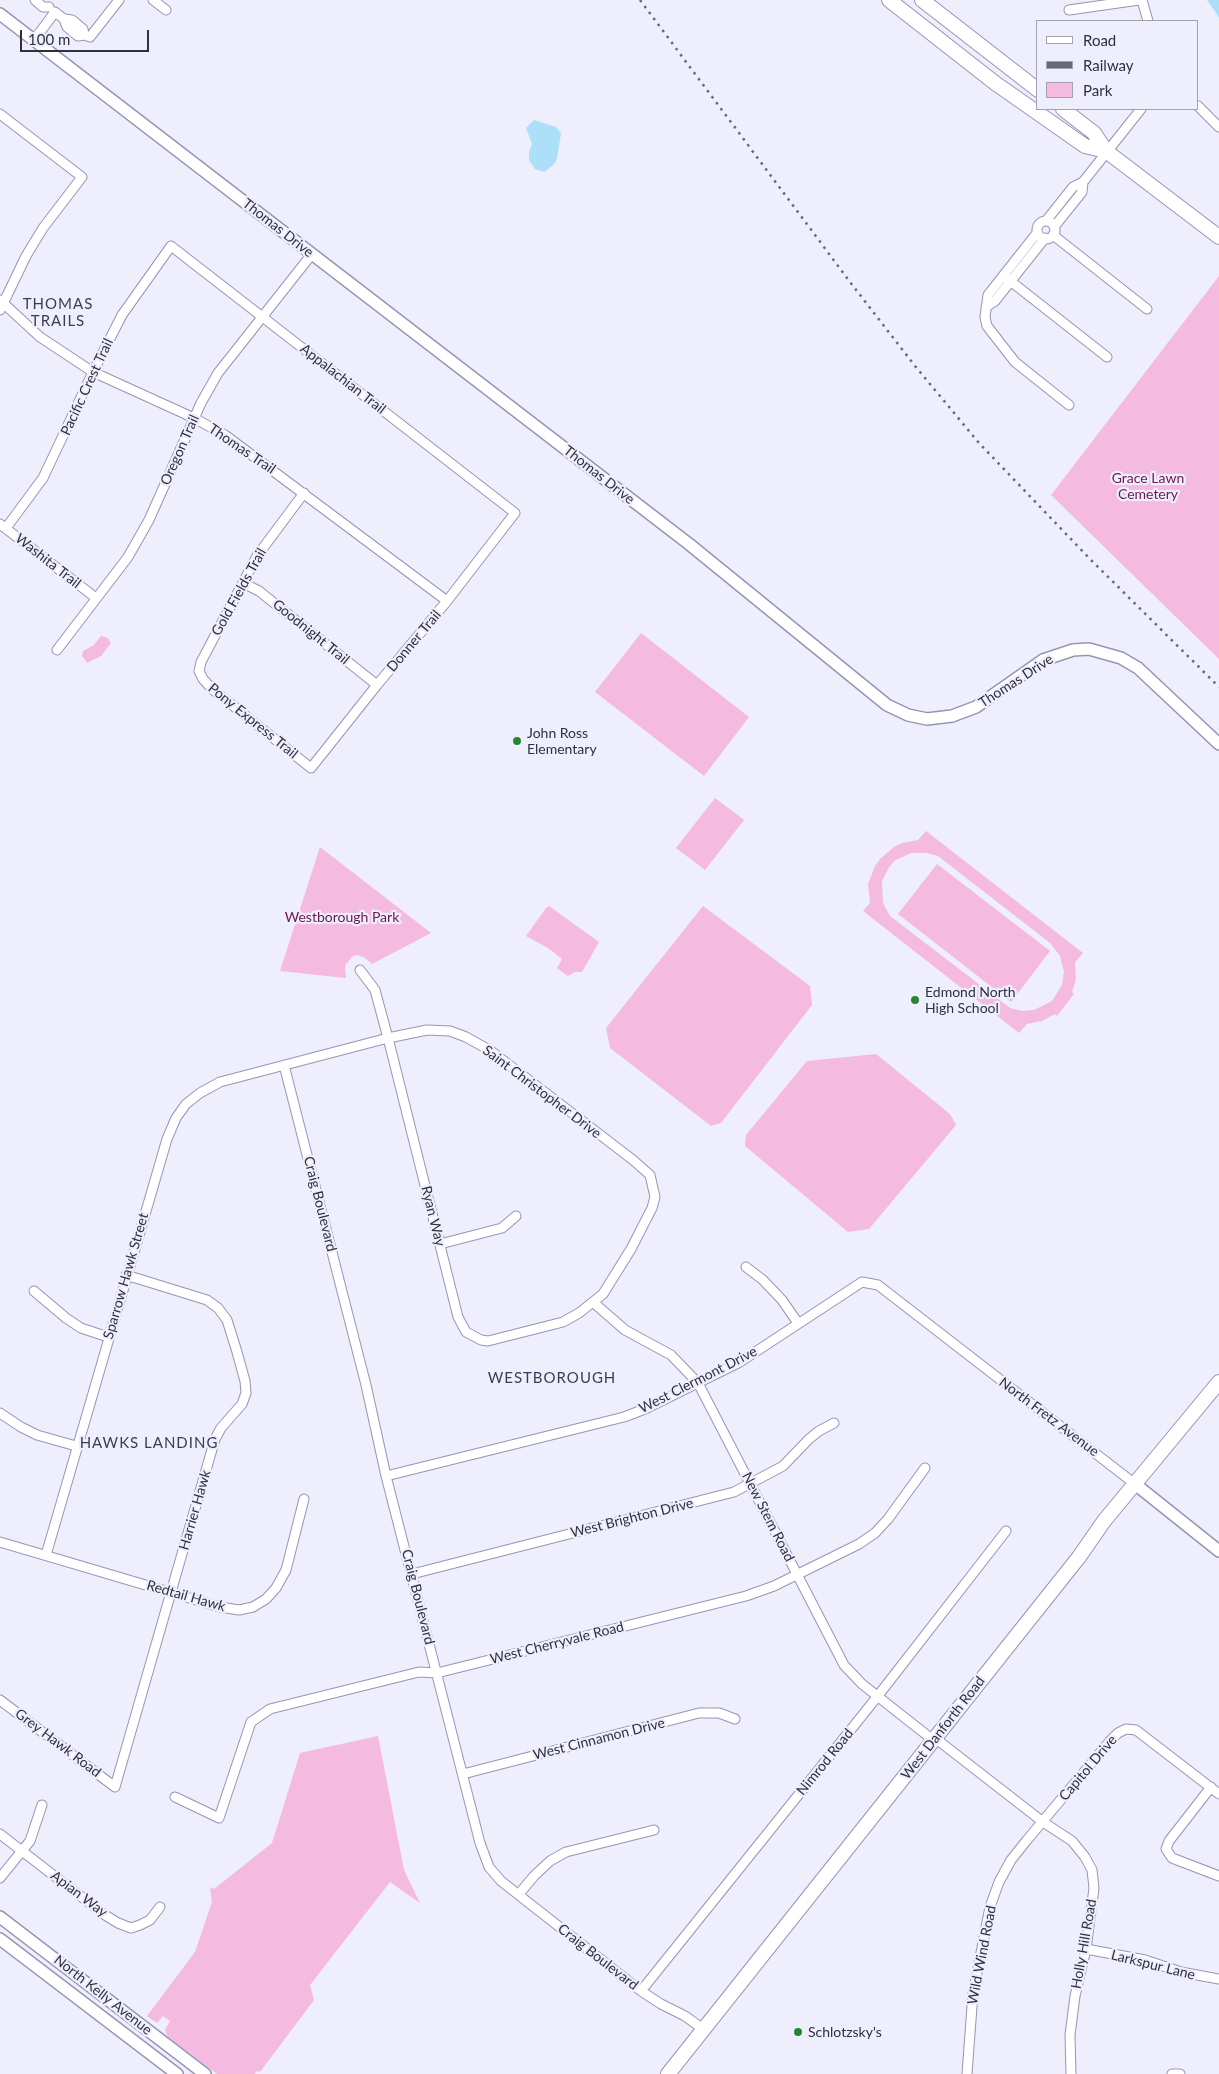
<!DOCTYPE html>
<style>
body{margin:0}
#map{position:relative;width:1219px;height:2074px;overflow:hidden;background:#eeeefc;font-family:Lato,sans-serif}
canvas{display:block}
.legend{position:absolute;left:1036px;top:20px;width:162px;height:90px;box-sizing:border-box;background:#eeeefc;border:1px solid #a2a2b0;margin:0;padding:6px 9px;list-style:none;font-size:15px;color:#30303d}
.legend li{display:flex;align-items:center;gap:10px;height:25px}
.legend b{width:25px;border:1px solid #a2a2b0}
.scale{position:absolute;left:20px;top:30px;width:129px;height:22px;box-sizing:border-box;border:2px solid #30303d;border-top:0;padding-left:6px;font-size:15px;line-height:18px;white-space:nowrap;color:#30303d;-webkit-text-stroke:4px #eeeefc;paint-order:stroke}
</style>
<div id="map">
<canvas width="1219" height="2074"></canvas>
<ul class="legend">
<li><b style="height:6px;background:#fff"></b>Road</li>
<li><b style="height:6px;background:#686876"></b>Railway</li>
<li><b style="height:14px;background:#f4bae0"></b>Park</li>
</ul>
<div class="scale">100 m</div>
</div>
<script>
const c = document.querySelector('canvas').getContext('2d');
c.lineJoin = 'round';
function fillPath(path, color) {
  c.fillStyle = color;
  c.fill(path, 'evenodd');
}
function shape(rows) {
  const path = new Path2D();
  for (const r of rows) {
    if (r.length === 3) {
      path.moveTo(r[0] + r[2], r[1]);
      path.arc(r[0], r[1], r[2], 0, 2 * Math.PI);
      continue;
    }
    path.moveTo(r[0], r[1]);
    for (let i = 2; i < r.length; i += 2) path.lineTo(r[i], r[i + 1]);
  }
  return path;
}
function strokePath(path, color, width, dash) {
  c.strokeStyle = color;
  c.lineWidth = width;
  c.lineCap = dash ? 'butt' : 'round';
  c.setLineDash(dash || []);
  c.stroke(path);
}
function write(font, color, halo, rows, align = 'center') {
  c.font = font + ' Lato,sans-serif';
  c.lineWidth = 4.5;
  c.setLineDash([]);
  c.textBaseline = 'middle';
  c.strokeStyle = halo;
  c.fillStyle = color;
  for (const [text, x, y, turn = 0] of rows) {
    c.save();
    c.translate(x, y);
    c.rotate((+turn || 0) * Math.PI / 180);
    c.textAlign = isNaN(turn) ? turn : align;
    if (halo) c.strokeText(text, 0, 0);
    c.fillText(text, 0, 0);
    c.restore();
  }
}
const green = shape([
 [1219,276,1219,659,1051,495],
 [641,633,749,717,704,776,595,692],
 [101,636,108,638,111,643,101,656,87,663,82,656,83,651,94,645],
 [715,798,744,820,705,870,676,848],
 [926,831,1083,953,1075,962,1076,979,1072,992,1074,994,1057,1016,1055,1014,1042,1021,1027,1024,1019,1033,863,911,870,903,868,884,875,866,880,859,894,847,902,843,918,840],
 [911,853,927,853,938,856,1050,943,1060,956,1064,972,1062,985,1052,1001,1034,1010,1022,1011,1010,1008,890,916,883,903,882,881,888,869,894,861],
 [320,847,431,933,372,964,364,957,356,955,352,957,345,965,346,978,280,971],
 [937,864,1050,951,1011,1002,898,914],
 [549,906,599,942,582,972,575,972,568,976,557,968,562,959,548,948,526,936,546,908],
 [703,906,810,986,812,1005,721,1123,711,1126,610,1048,606,1028],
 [876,1054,950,1114,956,1125,869,1229,848,1232,745,1146,746,1135,807,1061],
 [378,1736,404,1870,420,1903,390,1882,310,1985,314,2000,260,2072,257,2071,255,2074,217,2074,168,2037,165,2030,170,2021,163,2016,157,2023,147,2016,195,1952,212,1902,210,1887,214,1889,272,1843,300,1753]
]);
const water = shape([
 [1207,0,1219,0,1219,18,1216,13],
 [534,120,556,127,561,133,557,159,553,165,544,172,535,169,529,160,529,152,532,144,526,128]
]);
const minor = shape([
 [35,0,43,7,49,7],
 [153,0,166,10],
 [1142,0,1148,21],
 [1069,10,1139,0],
 [84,35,90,37,119,0],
 [34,40,55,12,64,19,67,27,78,36,84,35,83,29,72,20,64,19],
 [1198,106,1219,127],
 [0,114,82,177,43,228,26,256,0,310],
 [1046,221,1073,187,1083,182,1141,109],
 [1046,230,9],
 [1054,227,1082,192,1083,182],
 [1037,233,988,295,985,317,987,326,1015,362,1069,405],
 [1053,235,1147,309],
 [1004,276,1107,357],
 [0,300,40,337,93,372,194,418,225,435,447,601],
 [986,307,995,301,1045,238],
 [0,524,96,598],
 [6,528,43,478,93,372,122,315,171,246,515,513,447,601,377,685,311,768,212,689,203,679,199,671,201,662,257,556,304,493],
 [243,583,259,591,377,685],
 [57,650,128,557,149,520,201,403,218,373,312,254],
 [284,1065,366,1385,386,1476,480,1843,489,1867,501,1881,641,1991,661,2004,685,2016,703,2029],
 [440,1244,502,1228,516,1216],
 [746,1267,763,1280,782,1300,798,1323],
 [34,1291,66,1318,81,1328,108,1337],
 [594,1303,625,1330,671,1355,698,1383,844,1665,862,1684,933,1740],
 [0,1413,21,1427,37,1435,76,1446],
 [386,1476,624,1417,645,1409,740,1362,862,1282,878,1285,1135,1484],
 [0,1542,220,1607,239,1610,253,1607,266,1599,276,1588,286,1570,304,1499],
 [46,1555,167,1139,176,1118,186,1104,200,1093,220,1082,388,1038,427,1030,450,1031,466,1037,491,1051,633,1160,650,1175,655,1197,652,1208,631,1249,603,1294,579,1313,563,1322,488,1341,481,1340,466,1332,458,1317,388,1038,375,990,360,970],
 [412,1574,734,1492,783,1466,809,1439,819,1431,834,1423],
 [0,1700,115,1787,215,1439,221,1428,242,1404,246,1393,245,1381,237,1352,227,1320,218,1308,207,1300,126,1275],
 [935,1738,1043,1822,1072,1841,1085,1857,1092,1870,1094,1888,1086,1949,1075,1996,1070,2035,1071,2074],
 [463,1774,699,1713,719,1713,735,1719],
 [1211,1787,1169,1841,1166,1849,1172,1858,1219,1876],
 [175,1797,219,1818,251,1722,270,1709,419,1672,437,1673,746,1596,774,1586,859,1544,875,1533,888,1519,925,1468],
 [0,1834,105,1915,118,1923,131,1928,140,1925,150,1920,160,1907],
 [0,1878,30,1841,42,1805],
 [519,1894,534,1876,550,1861,566,1852,654,1830],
 [1086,1949,1145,1960,1181,1972,1219,1979],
 [641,1991,877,1697,1006,1531],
 [967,2074,973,1993,990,1907,999,1882,1011,1860,1027,1840,1110,1741,1118,1733,1126,1729,1136,1730,1219,1794],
 [1172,2074,1180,2074]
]);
const tertiary = shape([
 [0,14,689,544,887,705,908,715,927,719,952,716,976,707,1043,660,1073,650,1089,649,1121,658,1138,668,1219,744],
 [1135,1484,1219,1551],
 [0,1917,205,2074],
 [0,1939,177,2074]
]);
const secondary = shape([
 [889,0,995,83,1085,146,1106,151],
 [922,0,1038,90],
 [1063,109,1094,133,1106,151,1219,237],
 [668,2074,1079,1557,1104,1521,1219,1382]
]);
const rail = shape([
 [640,0,850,282,915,366,979,443,1090,559,1219,687]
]);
const markers = [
 [517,741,5,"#298536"],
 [915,1000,5,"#298536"],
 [798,2032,5,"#298536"]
];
const streetNames = [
 ["Thomas Drive",278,228,38],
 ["Appalachian Trail",343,379,38],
 ["Pacific Crest Trail",87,387,-65],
 ["Thomas Trail",242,449,34],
 ["Oregon Trail",180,450,-66],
 ["Thomas Drive",599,475,38],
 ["Washita Trail",48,561,38],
 ["Gold Fields Trail",239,592,-61],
 ["Goodnight Trail",311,632,39],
 ["Donner Trail",414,641,-50],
 ["Thomas Drive",1016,681,-33],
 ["Pony Express Trail",253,721,39],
 ["Saint Christopher Drive",542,1092,37],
 ["Craig Boulevard",320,1204,76],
 ["Ryan Way",433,1216,76],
 ["Sparrow Hawk Street",126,1276,-74],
 ["West Clermont Drive",698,1380,-27],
 ["North Fretz Avenue",1049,1417,37],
 ["Harrier Hawk",195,1510,-74],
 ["New Stem Road",768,1517,63],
 ["West Brighton Drive",632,1518,-14],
 ["Redtail Hawk",186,1596,16],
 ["Craig Boulevard",418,1597,76],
 ["West Cherryvale Road",557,1643,-14],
 ["West Danforth Road",943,1728,-52],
 ["West Cinnamon Drive",599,1739,-14],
 ["Grey Hawk Road",58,1743,37],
 ["Nimrod Road",825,1762,-51],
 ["Capitol Drive",1088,1768,-50],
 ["Apian Way",79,1894,37],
 ["Holly Hill Road",1084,1944,-80],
 ["Wild Wind Road",982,1955,-79],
 ["Craig Boulevard",598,1957,38],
 ["Larkspur Lane",1153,1965,14],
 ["North Kelly Avenue",103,1995,38]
];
const parkNames = [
 ["Grace Lawn",1148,478],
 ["Cemetery",1148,494],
 ["Westborough Park",342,917]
];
const poiNames = [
 ["John Ross",527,733],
 ["Elementary",527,749],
 ["Edmond North",925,992],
 ["High School",925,1008],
 ["Schlotzsky's",808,2032]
];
const neighbourhoodNames = [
 ["THOMAS",58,304],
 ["TRAILS",58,321],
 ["WESTBOROUGH",552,1378],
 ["HAWKS LANDING",149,1443]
];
fillPath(green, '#f4bae0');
fillPath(water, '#acdff8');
strokePath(minor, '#9595b5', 11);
strokePath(tertiary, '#9595b5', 14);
strokePath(secondary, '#9595b5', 16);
strokePath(minor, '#fff', 9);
strokePath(tertiary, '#fff', 11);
strokePath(secondary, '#fff', 14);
strokePath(rail, '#686876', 2.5, [2.5, 5]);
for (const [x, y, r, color] of markers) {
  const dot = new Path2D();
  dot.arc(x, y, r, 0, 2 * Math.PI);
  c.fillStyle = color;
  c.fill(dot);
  strokePath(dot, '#eeeefc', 2);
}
write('14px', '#30303d', '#eeeefc', streetNames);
write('14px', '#6a1856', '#eeeefc', parkNames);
write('14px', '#30303d', '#eeeefc', poiNames, 'left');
c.letterSpacing = '1px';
write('15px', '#3c3c57', '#eeeefc', neighbourhoodNames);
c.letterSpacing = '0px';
</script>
